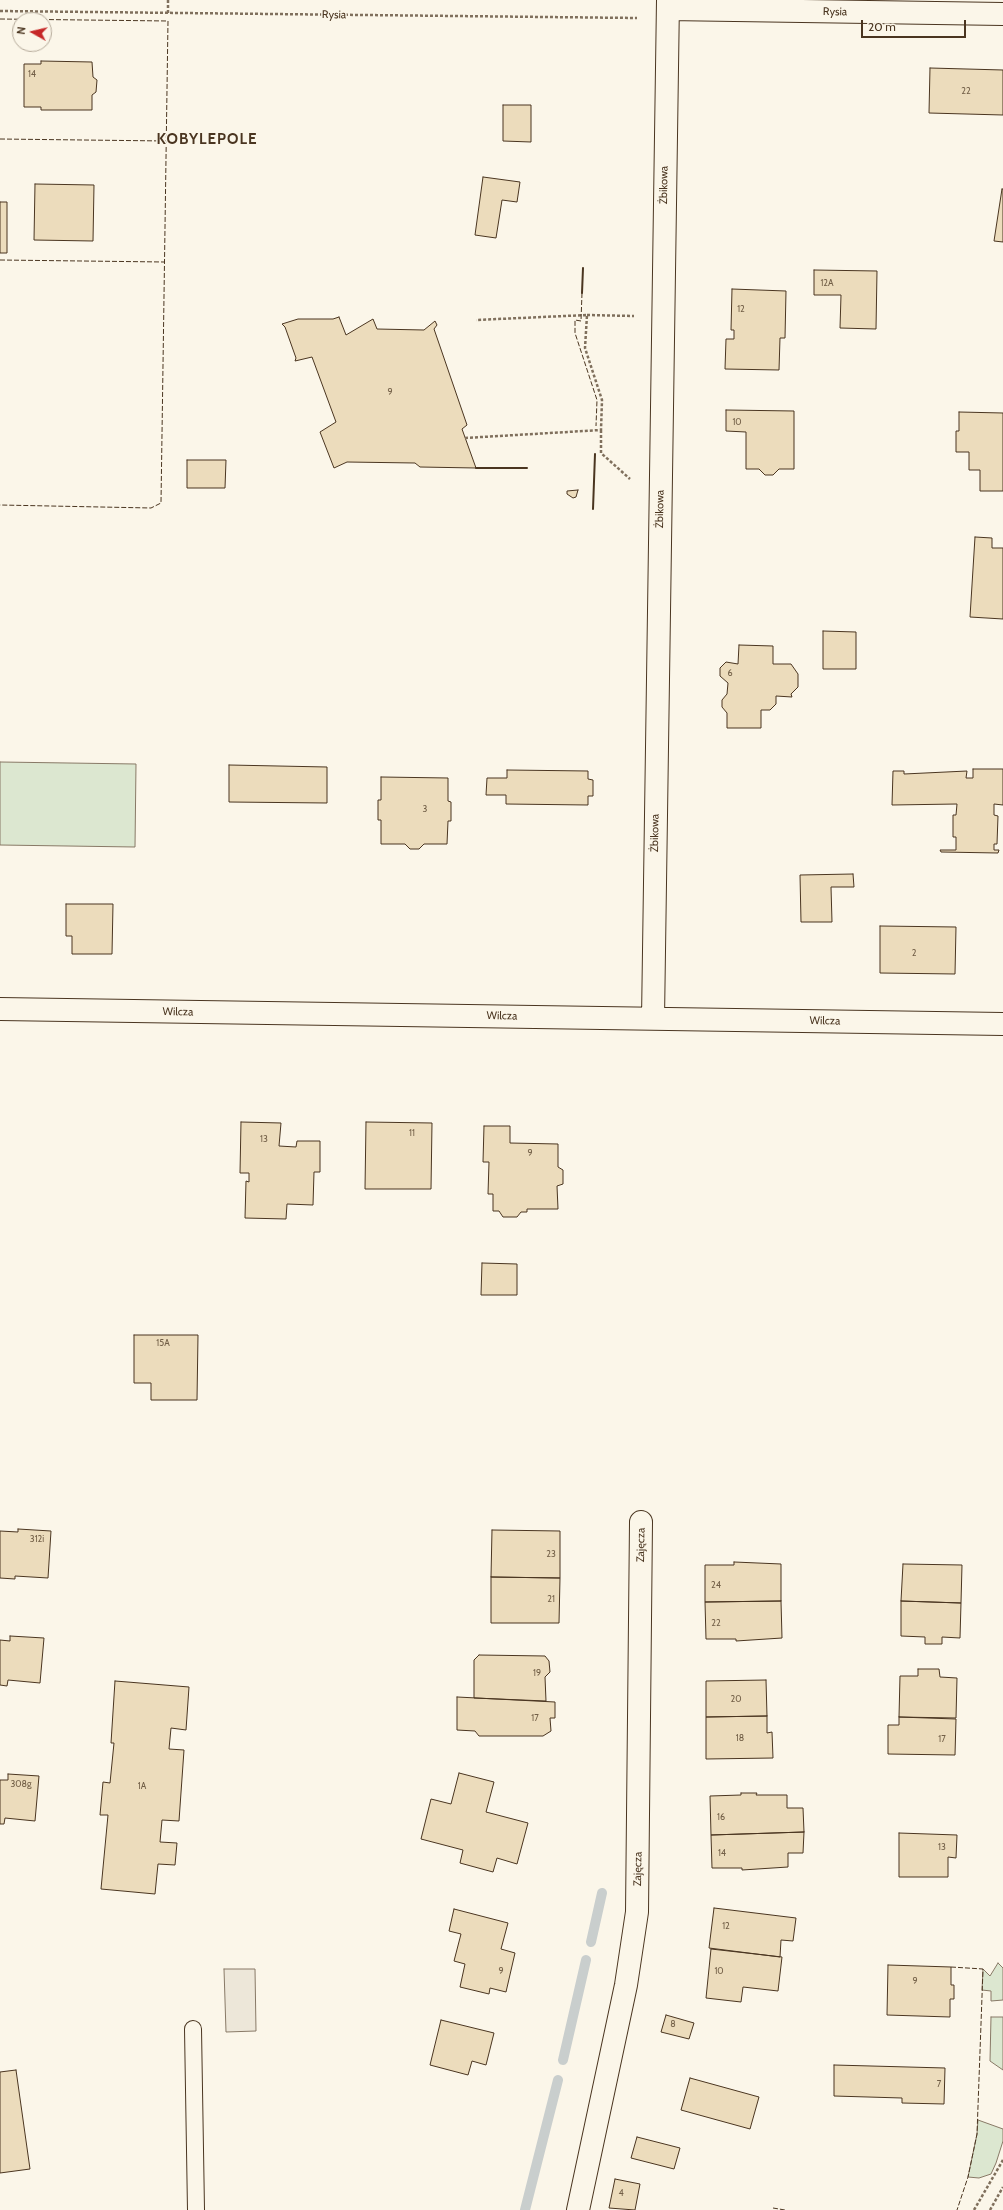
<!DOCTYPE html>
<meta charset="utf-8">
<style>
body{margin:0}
#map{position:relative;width:1003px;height:2210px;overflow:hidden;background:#fbf6e9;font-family:Cabin,sans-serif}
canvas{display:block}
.north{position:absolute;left:12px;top:12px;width:40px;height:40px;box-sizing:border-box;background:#fbf6e9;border:1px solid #b4a999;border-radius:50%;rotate:278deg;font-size:11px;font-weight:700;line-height:16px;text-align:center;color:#4a3520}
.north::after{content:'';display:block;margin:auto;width:14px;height:18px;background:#c62828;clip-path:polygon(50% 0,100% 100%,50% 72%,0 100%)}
.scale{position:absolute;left:861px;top:20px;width:105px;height:18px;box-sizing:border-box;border:2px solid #4a3520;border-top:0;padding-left:5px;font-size:12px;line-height:14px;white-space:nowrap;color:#4a3520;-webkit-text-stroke:3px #fbf6e9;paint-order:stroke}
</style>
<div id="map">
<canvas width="1003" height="2210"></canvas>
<div class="north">N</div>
<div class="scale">20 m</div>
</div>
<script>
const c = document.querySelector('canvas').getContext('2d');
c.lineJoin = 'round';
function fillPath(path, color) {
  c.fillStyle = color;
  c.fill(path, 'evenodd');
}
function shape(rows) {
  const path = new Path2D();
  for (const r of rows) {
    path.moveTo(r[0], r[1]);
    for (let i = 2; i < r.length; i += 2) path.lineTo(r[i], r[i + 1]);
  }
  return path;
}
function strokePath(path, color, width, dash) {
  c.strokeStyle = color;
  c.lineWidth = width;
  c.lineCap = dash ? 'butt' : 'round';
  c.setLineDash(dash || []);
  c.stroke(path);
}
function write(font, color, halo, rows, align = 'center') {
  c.font = font + ' Cabin,sans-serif';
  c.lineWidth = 3;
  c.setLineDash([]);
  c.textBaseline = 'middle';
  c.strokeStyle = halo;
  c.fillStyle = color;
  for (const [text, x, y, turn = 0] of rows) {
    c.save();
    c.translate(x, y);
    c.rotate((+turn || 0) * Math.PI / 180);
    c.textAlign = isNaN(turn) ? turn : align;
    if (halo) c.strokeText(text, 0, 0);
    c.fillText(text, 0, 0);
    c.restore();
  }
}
const green = shape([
 [0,762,136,764,135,847,0,845,0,762],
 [998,1963,1003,1968,1003,2000,991,2001,991,1991,982,1990,983,1969,990,1976,998,1963],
 [991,2017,1003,2017,1003,2070,990,2061,991,2017],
 [978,2120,1003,2129,1003,2141,996,2163,991,2174,979,2178,968,2177,977,2134,978,2120]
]);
const parking = shape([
 [224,1969,255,1969,256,2031,226,2032,224,1969]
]);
const stream = shape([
 [591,1942,602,1893],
 [563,2060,586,1960],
 [525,2210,558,2080]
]);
const building = shape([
 [41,61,92,62,93,77,97,80,96,92,92,95,92,110,41,110,41,107,24,107,24,64,41,64,41,61],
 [930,68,1003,70,1003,115,929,113,930,68],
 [503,105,531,105,531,142,503,141,503,105],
 [483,177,520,182,517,202,502,200,496,238,475,235,483,177],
 [35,184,94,185,93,241,34,240,35,184],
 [1002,189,1003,189,1003,242,994,241,1002,189],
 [0,202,7,202,7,253,0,253,0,202],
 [814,270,877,271,876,329,840,328,841,295,814,295,814,270],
 [732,289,786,291,785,338,780,338,779,370,725,369,726,339,734,339,734,330,731,330,732,289],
 [339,317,346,335,373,319,377,329,424,330,435,321,437,325,434,329,467,425,462,429,476,468,420,467,415,463,347,462,334,468,320,432,336,422,312,357,295,361,296,358,285,327,282,324,298,319,333,319,339,317],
 [726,410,794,411,794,469,779,469,773,475,765,475,759,469,746,469,746,432,726,431,726,410],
 [959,412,1003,413,1003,491,980,491,980,470,969,470,969,452,956,452,956,431,959,431,959,412],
 [187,460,226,460,225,488,187,488,187,460],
 [578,490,576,497,573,498,567,494,567,491,578,490],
 [975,537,992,538,992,548,1003,548,1003,619,970,617,975,537],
 [823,631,856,632,856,669,823,669,823,631],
 [739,645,773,646,773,664,791,664,798,674,798,687,791,694,792,697,776,696,776,704,770,710,761,710,761,728,727,728,727,713,722,707,722,700,727,694,728,683,720,676,720,668,726,662,738,664,739,645],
 [229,765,327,767,327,803,229,802,229,765],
 [973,769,1003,769,1003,805,994,804,994,815,998,816,997,844,994,844,994,850,999,850,998,853,941,852,940,850,956,850,956,837,953,837,953,815,956,815,957,804,892,805,893,771,904,771,904,774,967,771,966,778,973,778,973,769],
 [507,770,588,771,588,779,593,780,593,796,588,796,588,805,506,804,506,795,486,795,487,778,507,778,507,770],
 [381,777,448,778,448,801,451,802,451,821,448,821,447,844,424,844,419,849,410,849,405,844,381,844,381,820,378,820,378,800,381,800,381,777],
 [853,874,854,887,831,887,832,922,801,922,800,875,853,874],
 [66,904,113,904,112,954,72,954,72,936,66,936,66,904],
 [880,926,956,927,955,974,880,973,880,926],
 [241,1122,281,1123,279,1146,296,1147,297,1141,320,1141,320,1172,314,1172,313,1205,287,1204,286,1219,245,1218,246,1181,249,1182,249,1173,240,1173,241,1122],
 [366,1122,432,1123,431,1189,365,1189,366,1122],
 [484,1126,510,1126,510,1143,558,1144,558,1167,563,1170,563,1184,557,1186,558,1209,527,1209,527,1212,521,1212,517,1217,503,1217,499,1211,493,1211,493,1194,488,1194,489,1162,483,1162,484,1126],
 [482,1263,517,1264,517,1295,481,1295,482,1263],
 [134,1335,198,1335,197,1400,151,1400,151,1383,134,1383,134,1335],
 [18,1529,51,1531,48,1578,15,1576,15,1579,0,1578,0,1531,18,1532,18,1529],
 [492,1530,560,1531,560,1578,491,1577,492,1530],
 [734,1562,781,1564,781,1601,705,1602,705,1565,734,1565,734,1562],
 [903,1564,962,1565,961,1603,901,1601,903,1564],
 [491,1577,560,1578,559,1623,491,1623,491,1577],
 [781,1601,782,1638,736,1641,736,1639,706,1639,705,1602,781,1601],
 [901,1601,961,1603,960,1638,942,1637,942,1644,925,1644,925,1637,901,1636,901,1601],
 [10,1636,44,1638,40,1683,8,1680,7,1686,0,1685,0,1640,10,1641,10,1636],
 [479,1655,545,1656,549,1661,550,1672,545,1677,546,1701,474,1698,474,1660,479,1655],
 [918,1669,939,1669,940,1677,957,1678,956,1718,899,1717,900,1676,918,1676,918,1669],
 [766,1680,767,1716,706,1717,706,1681,766,1680],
 [115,1681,189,1687,186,1730,171,1728,169,1749,184,1750,179,1821,162,1820,160,1842,177,1843,175,1865,158,1864,155,1894,101,1889,108,1815,100,1815,103,1782,110,1783,114,1743,111,1743,115,1681],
 [457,1697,555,1702,555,1718,550,1718,551,1731,543,1736,479,1736,475,1731,457,1730,457,1697],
 [767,1716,767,1733,772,1732,773,1758,706,1759,706,1717,767,1716],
 [899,1717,956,1719,955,1755,888,1754,888,1725,899,1725,899,1717],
 [459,1773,494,1782,486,1812,528,1823,517,1864,497,1858,493,1872,460,1863,463,1850,421,1839,431,1799,451,1804,459,1773],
 [8,1774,39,1776,35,1821,5,1818,4,1824,0,1824,0,1780,8,1780,8,1774],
 [741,1793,757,1793,756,1795,787,1795,787,1808,803,1808,804,1832,711,1835,710,1796,741,1795,741,1793],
 [804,1832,803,1853,788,1853,788,1867,742,1870,742,1868,712,1868,711,1835,804,1832],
 [899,1833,957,1835,956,1858,948,1857,948,1877,899,1877,899,1833],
 [714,1908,796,1918,793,1941,781,1940,780,1957,709,1948,714,1908],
 [454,1909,508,1923,501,1949,515,1953,506,1992,490,1988,489,1994,460,1987,465,1964,454,1961,461,1934,449,1931,454,1909],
 [711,1949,782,1957,778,1991,743,1987,741,2002,706,1998,711,1949],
 [888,1965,951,1967,951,1985,954,1985,954,1999,950,1999,950,2017,887,2015,888,1965],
 [666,2015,694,2023,689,2039,661,2032,666,2015],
 [441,2020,494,2033,486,2065,472,2061,468,2075,430,2065,441,2020],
 [834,2065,945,2068,944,2104,902,2103,902,2098,834,2096,834,2065],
 [16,2070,30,2169,0,2173,0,2072,16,2070],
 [690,2078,759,2097,750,2129,681,2110,690,2078],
 [637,2137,680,2148,674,2169,631,2158,637,2137],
 [615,2179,640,2184,635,2210,609,2208,615,2179]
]);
const path = shape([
 [168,0,168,13],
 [0,11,637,18],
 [587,315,634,316],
 [601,430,601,453,630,479],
 [465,438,601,430,602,400,585,348,587,315,476,320],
 [974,2210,1003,2160],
 [990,2210,1003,2187]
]);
const lane = shape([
 [193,2029,196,2210]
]);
const street = shape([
 [668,9,1003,14],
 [0,1009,1003,1024],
 [653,1018,668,0],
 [578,2210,626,1985,637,1912,641,1522]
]);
const fence = shape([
 [0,19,168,21,161,503,151,508,0,505],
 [0,139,166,141],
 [0,260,164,262],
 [582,293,581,321,575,320,575,333,597,400,596,426],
 [951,1967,983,1969,977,2134,968,2177,957,2210],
 [773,2208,785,2210]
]);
const wall = shape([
 [582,293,583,268],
 [476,468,527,468],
 [593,509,595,454]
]);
const numberNames = [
 ["14",32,74],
 ["22",966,91],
 ["12A",827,283],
 ["12",741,309],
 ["9",390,392],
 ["10",737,422],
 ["6",730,673],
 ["3",425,809],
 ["2",914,953],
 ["11",412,1133],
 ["13",264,1139],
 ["9",530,1153],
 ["15A",163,1343],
 ["312i",37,1539],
 ["23",551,1554],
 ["24",716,1585],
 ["21",551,1599],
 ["22",716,1623],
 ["19",537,1673],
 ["20",736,1699],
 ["17",535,1718],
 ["18",740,1738],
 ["17",942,1739],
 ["308g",21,1784],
 ["1A",142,1786],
 ["16",721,1817],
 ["13",942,1847],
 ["14",722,1853],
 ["12",726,1926],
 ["9",501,1971],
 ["10",719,1971],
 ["9",915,1981],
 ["8",673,2024],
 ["7",939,2084],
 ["4",621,2193]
];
const streetNames = [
 ["Rysia",835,12,1],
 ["Rysia",334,15,1],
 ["Żbikowa",664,185,-89],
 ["Żbikowa",660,509,-89],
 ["Żbikowa",655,833,-89],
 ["Wilcza",178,1012,1],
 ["Wilcza",502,1016,1],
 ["Wilcza",825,1021,1],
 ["Zajęcza",641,1545,-89],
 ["Zajęcza",638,1869,-89]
];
const districtNames = [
 ["KOBYLEPOLE",207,140]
];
fillPath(green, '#dce7d0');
strokePath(green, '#887966', 1);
fillPath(parking, '#ede7d9');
strokePath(parking, '#887966', 1);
strokePath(stream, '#c9cecd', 10);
fillPath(building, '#ecdcbc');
strokePath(building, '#4a3520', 1);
strokePath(lane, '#4a3520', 18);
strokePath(street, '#4a3520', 24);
strokePath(path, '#7f6f5c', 2.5, [3, 2]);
strokePath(lane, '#fbf6e9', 16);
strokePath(street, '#fbf6e9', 22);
strokePath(fence, '#4a3520', 1, [5, 2]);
strokePath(wall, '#4a3520', 2);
write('9px', '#725f47', null, numberNames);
write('11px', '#4a3520', '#fbf6e9', streetNames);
c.letterSpacing = '1px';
write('bold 15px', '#4a3520', '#fbf6e9', districtNames);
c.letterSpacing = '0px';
</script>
